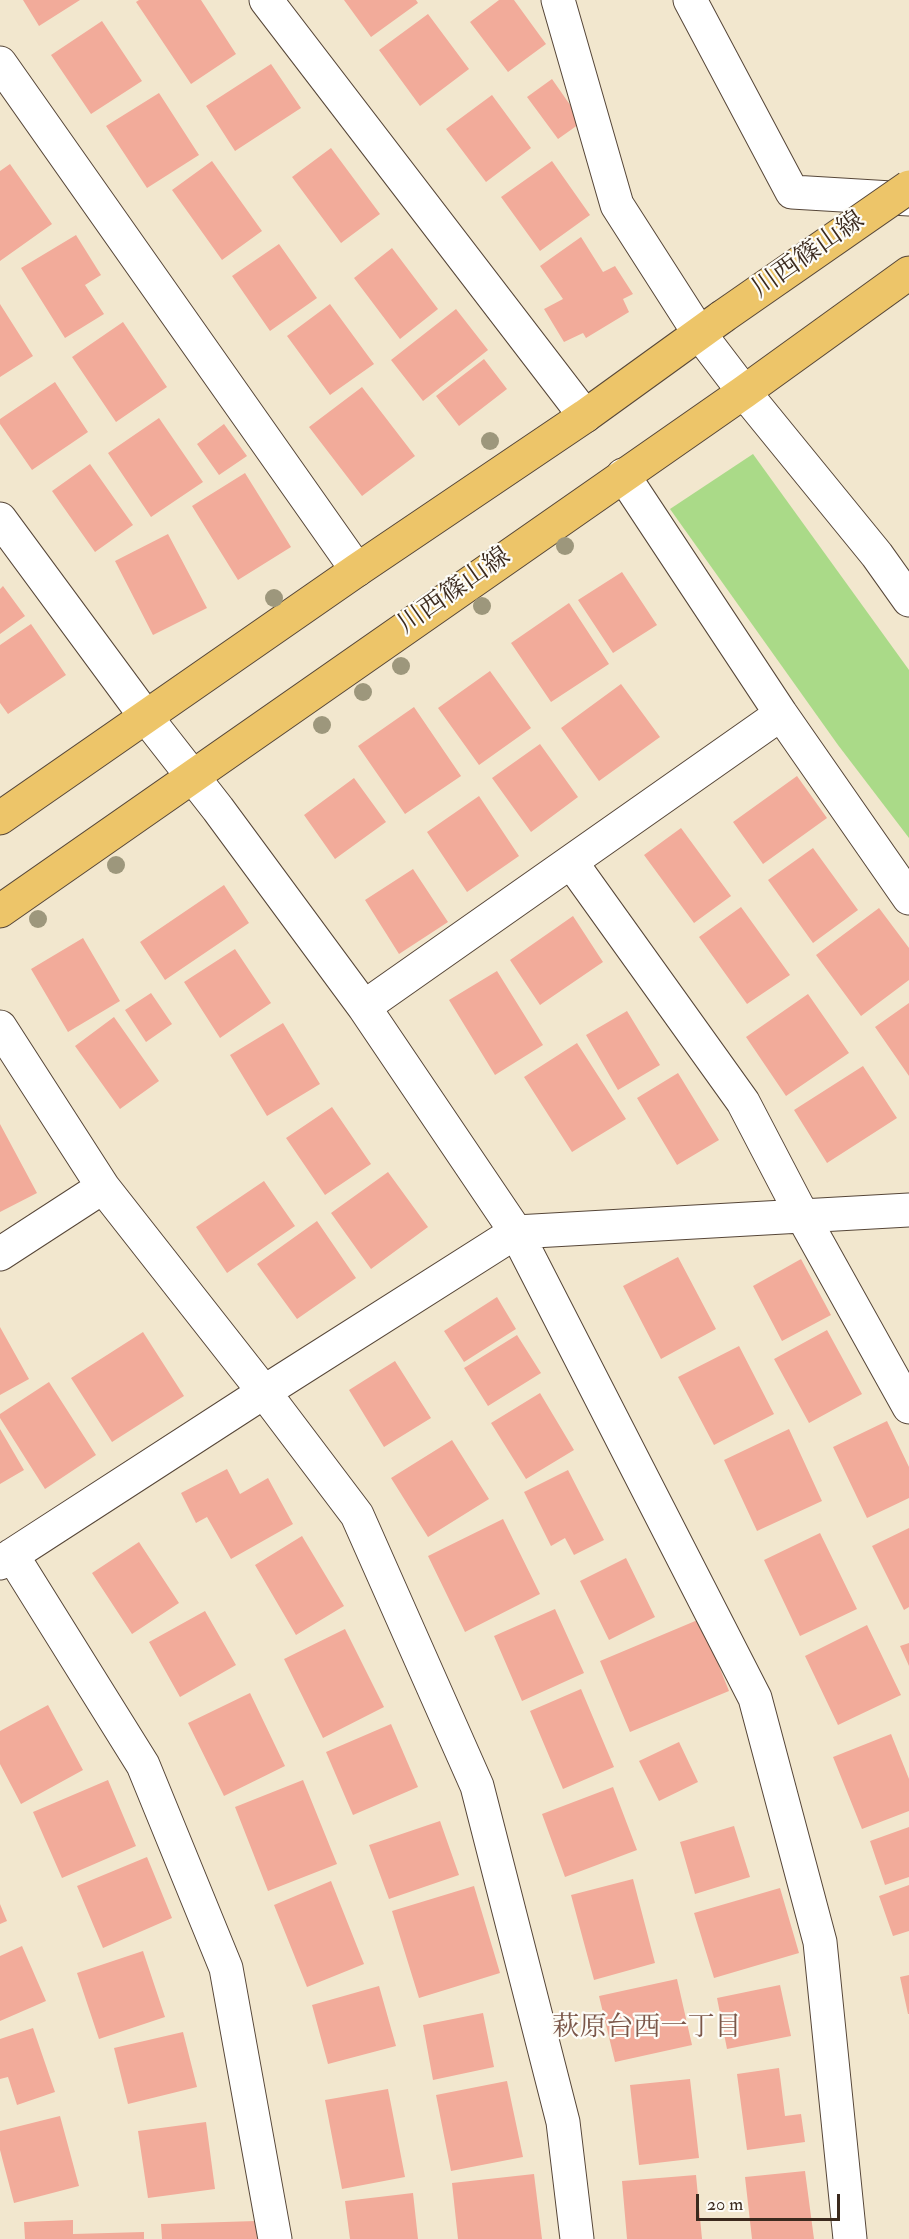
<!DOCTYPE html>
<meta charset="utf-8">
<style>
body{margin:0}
#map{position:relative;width:909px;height:2239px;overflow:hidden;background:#f2e7ce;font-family:"IM FELL Double Pica",serif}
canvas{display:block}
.scale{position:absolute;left:696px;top:2194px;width:144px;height:27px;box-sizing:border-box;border:3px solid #3b2a1e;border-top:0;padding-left:8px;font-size:18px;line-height:21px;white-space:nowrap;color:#3b2a1e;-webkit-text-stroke:4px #fdfcf7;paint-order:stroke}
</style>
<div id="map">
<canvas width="909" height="2239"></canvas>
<div class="scale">20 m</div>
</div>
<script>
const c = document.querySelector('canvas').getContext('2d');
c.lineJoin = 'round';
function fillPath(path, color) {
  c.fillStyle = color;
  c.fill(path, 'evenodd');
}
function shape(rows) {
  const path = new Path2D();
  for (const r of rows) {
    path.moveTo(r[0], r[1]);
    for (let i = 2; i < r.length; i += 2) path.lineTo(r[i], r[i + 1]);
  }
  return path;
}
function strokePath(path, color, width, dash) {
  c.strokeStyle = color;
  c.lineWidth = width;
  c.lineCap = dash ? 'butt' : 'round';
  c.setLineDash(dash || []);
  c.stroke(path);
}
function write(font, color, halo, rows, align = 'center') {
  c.font = font + ' "IM FELL Double Pica","Noto Serif JP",serif';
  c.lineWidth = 4.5;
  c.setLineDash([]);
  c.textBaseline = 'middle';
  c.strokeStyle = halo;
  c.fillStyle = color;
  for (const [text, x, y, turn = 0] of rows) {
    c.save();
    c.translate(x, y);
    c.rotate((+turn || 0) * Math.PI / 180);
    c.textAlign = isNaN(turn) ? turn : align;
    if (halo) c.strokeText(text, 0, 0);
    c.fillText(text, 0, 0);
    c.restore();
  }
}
const green = shape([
 [753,454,909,670,909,838,838,745,670,509]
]);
const building = shape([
 [23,0,80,0,39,26],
 [139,0,201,0,236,54,191,84,136,2],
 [344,0,416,0,418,3,371,37],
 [499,0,514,0,546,44,508,72,470,22],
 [428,14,469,69,420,106,379,50],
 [102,21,142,81,91,114,51,55],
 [271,64,301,108,235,151,206,106],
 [552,79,582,122,558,139,527,97],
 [159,93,199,155,147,188,106,126],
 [492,95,531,148,486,182,446,129],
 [331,148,380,214,341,243,292,177],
 [212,161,262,231,222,260,172,190],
 [552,161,590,215,540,251,501,197],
 [10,164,52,224,0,261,0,171],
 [76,235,101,275,85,285,104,314,65,338,21,268],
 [581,237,603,272,615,266,633,294,623,299,629,312,586,338,583,333,564,342,544,309,563,299,540,266],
 [279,244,317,298,270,331,232,276],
 [392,248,438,309,400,339,354,278],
 [0,304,33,356,0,377],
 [330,304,374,364,330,395,287,336],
 [456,309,488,350,423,401,391,360],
 [123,322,167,387,116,422,72,357],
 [484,359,507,389,459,426,436,396],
 [55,382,88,432,32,470,0,424,0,419],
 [362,387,415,456,362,496,309,427],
 [159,418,203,482,151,517,108,453],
 [224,424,247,456,219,475,197,444],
 [90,464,133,525,95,552,52,491],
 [245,473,291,547,238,580,192,506],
 [168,534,207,608,153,635,115,561],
 [622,572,657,625,613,653,578,600],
 [3,586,25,616,0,634,0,589],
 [569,603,609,664,551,702,511,643],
 [31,624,66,675,8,714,0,703,0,645],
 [490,671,531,728,479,765,438,708],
 [621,684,660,737,599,781,561,728],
 [414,707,461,776,405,814,358,746],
 [540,744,578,797,531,832,492,778],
 [797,776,827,818,763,864,733,822],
 [354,778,386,822,335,859,304,815],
 [479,796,519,856,467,892,427,832],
 [681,828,731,896,694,923,644,855],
 [813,848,858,910,813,943,768,880],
 [413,869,448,922,399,954,365,900],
 [224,885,249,923,165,980,140,942],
 [741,907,790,975,747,1004,699,937],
 [879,908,909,948,909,980,861,1016,816,955],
 [573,916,603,962,540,1005,510,960],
 [83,938,120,1001,68,1032,31,969],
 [235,949,271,1003,220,1038,184,982],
 [497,971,543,1045,495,1075,449,1000],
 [151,993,172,1024,146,1042,125,1010],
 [808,994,849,1053,786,1096,746,1037],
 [909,1003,909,1076,875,1027],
 [627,1011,660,1065,618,1090,586,1035],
 [114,1017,159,1081,120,1109,75,1046],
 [283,1023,320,1084,267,1116,230,1055],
 [577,1043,626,1119,572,1152,524,1077],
 [863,1066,897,1118,827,1163,794,1110],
 [678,1073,719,1140,677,1165,637,1098],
 [332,1107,371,1164,325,1195,286,1138],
 [0,1124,37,1193,0,1212],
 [388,1172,428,1227,371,1269,331,1213],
 [264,1181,295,1226,227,1273,196,1227],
 [317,1221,356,1278,297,1319,257,1264],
 [678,1257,716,1329,661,1359,623,1286],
 [801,1259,831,1315,782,1341,753,1286],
 [497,1297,516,1329,464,1362,444,1331],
 [0,1327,29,1379,0,1395],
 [827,1330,862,1394,809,1423,774,1359],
 [143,1332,184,1396,112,1442,71,1378],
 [517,1335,541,1373,488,1406,464,1368],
 [739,1346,774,1414,714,1445,678,1377],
 [395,1361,431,1418,384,1447,349,1390],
 [49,1382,96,1455,45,1489,0,1418,0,1414],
 [540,1393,574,1450,526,1479,491,1423],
 [887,1421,909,1467,909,1498,867,1518,833,1447],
 [0,1429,24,1470,0,1484],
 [789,1429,822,1501,757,1531,724,1460],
 [452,1440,489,1499,428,1537,391,1478],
 [227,1469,240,1494,268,1478,293,1524,231,1559,207,1517,196,1523,181,1493],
 [568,1470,604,1540,574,1555,565,1538,551,1546,524,1492],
 [503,1519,540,1594,465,1632,428,1556],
 [909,1528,909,1607,904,1610,872,1546],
 [820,1533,857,1609,800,1636,764,1560],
 [302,1536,344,1606,296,1635,255,1565],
 [139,1542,179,1603,132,1634,92,1573],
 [626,1558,655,1617,609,1640,580,1581],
 [555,1609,584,1673,522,1701,494,1636],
 [205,1611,236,1665,180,1697,149,1642],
 [700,1619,729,1691,630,1732,600,1661],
 [867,1625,901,1695,838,1725,805,1656],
 [345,1629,384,1707,323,1738,284,1659],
 [909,1643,909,1666,900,1646],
 [581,1689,614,1767,563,1789,530,1711],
 [250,1693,285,1766,224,1796,188,1723],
 [48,1705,83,1770,21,1804,0,1764,0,1731],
 [391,1724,418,1787,353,1815,326,1752],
 [891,1734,909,1779,909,1811,862,1829,833,1757],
 [679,1742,698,1782,659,1801,639,1761],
 [108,1780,136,1846,62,1878,33,1812],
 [303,1780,337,1864,268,1891,235,1807],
 [613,1787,637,1850,565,1877,542,1814],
 [440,1821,459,1875,389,1899,369,1845],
 [734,1826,750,1877,695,1894,680,1842],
 [909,1827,909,1877,885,1885,870,1841],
 [147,1857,172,1918,103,1948,77,1886],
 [633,1879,655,1963,594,1980,571,1895],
 [331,1881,364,1964,307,1987,274,1905],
 [909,1885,909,1931,893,1936,879,1896],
 [474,1886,500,1973,419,1998,392,1911],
 [780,1888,799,1953,714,1978,694,1913],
 [0,1904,7,1921,0,1924],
 [22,1946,46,2001,0,2021,0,1956],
 [143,1951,165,2017,99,2039,77,1973],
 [909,1975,909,2014,908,2014,900,1977],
 [677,1979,692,2045,615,2062,599,1996],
 [780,1985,791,2036,727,2049,717,1998],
 [379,1986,396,2046,328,2064,312,2005],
 [483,2013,494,2067,433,2080,423,2025],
 [33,2028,55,2092,17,2105,8,2077,0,2079,0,2039],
 [183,2032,197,2087,128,2104,114,2048],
 [779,2068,785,2116,801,2114,805,2142,747,2150,737,2074],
 [690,2079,699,2158,639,2165,630,2085],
 [507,2081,523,2157,451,2171,436,2095],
 [388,2089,405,2177,342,2189,325,2100],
 [60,2116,79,2186,14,2203,0,2150,0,2131],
 [206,2122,215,2189,148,2198,138,2131],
 [805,2171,814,2239,752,2239,745,2177],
 [534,2174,542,2239,458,2239,452,2183],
 [696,2175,702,2239,627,2239,622,2181],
 [413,2193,418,2239,350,2239,345,2201],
 [73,2220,73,2234,144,2232,144,2239,25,2239,24,2222],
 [256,2221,257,2239,162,2239,161,2224]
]);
const minor = shape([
 [266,0,585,416],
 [558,0,617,205,699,333,744,392,877,555,909,600],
 [690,0,792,192,909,199],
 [0,63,357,570],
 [623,475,781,714,909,898],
 [0,519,146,717,218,809,364,1007,516,1232,755,1698,820,1942,850,2239],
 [571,862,743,1102,802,1215,909,1407],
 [364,1007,781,714],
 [0,1027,103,1187,0,1254],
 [103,1187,264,1392,357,1515,477,1786,563,2122,577,2239],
 [12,1555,143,1765,226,1968,275,2239],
 [0,1563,264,1392,516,1232,909,1210]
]);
const major = shape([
 [0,818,357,570,585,416,722,317],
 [0,911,744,392,909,273]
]);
const majorBridge = shape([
 [722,317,909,187]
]);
const trees = [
 [490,441],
 [565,546],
 [274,598],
 [482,606],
 [401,666],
 [363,692],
 [322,725],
 [116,865],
 [38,919]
];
const streetNames = [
 ["川西篠山線",809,256,-35],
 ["川西篠山線",455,592,-35]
];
const neighbourhoodNames = [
 ["萩原台西一丁目",647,2029]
];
fillPath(green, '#aada88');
fillPath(building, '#f2ab9a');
strokePath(minor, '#564638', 35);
strokePath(major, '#564638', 35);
strokePath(minor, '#fff', 33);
strokePath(major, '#edc569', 33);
strokePath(majorBridge, '#564638', 35, []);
strokePath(majorBridge, '#edc569', 33);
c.fillStyle = '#9d977c';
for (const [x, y] of trees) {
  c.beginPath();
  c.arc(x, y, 9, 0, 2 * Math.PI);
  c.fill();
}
write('26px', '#3b2a1e', '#fdfcf7', streetNames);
write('27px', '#7b5749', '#fdfcf7', neighbourhoodNames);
</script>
